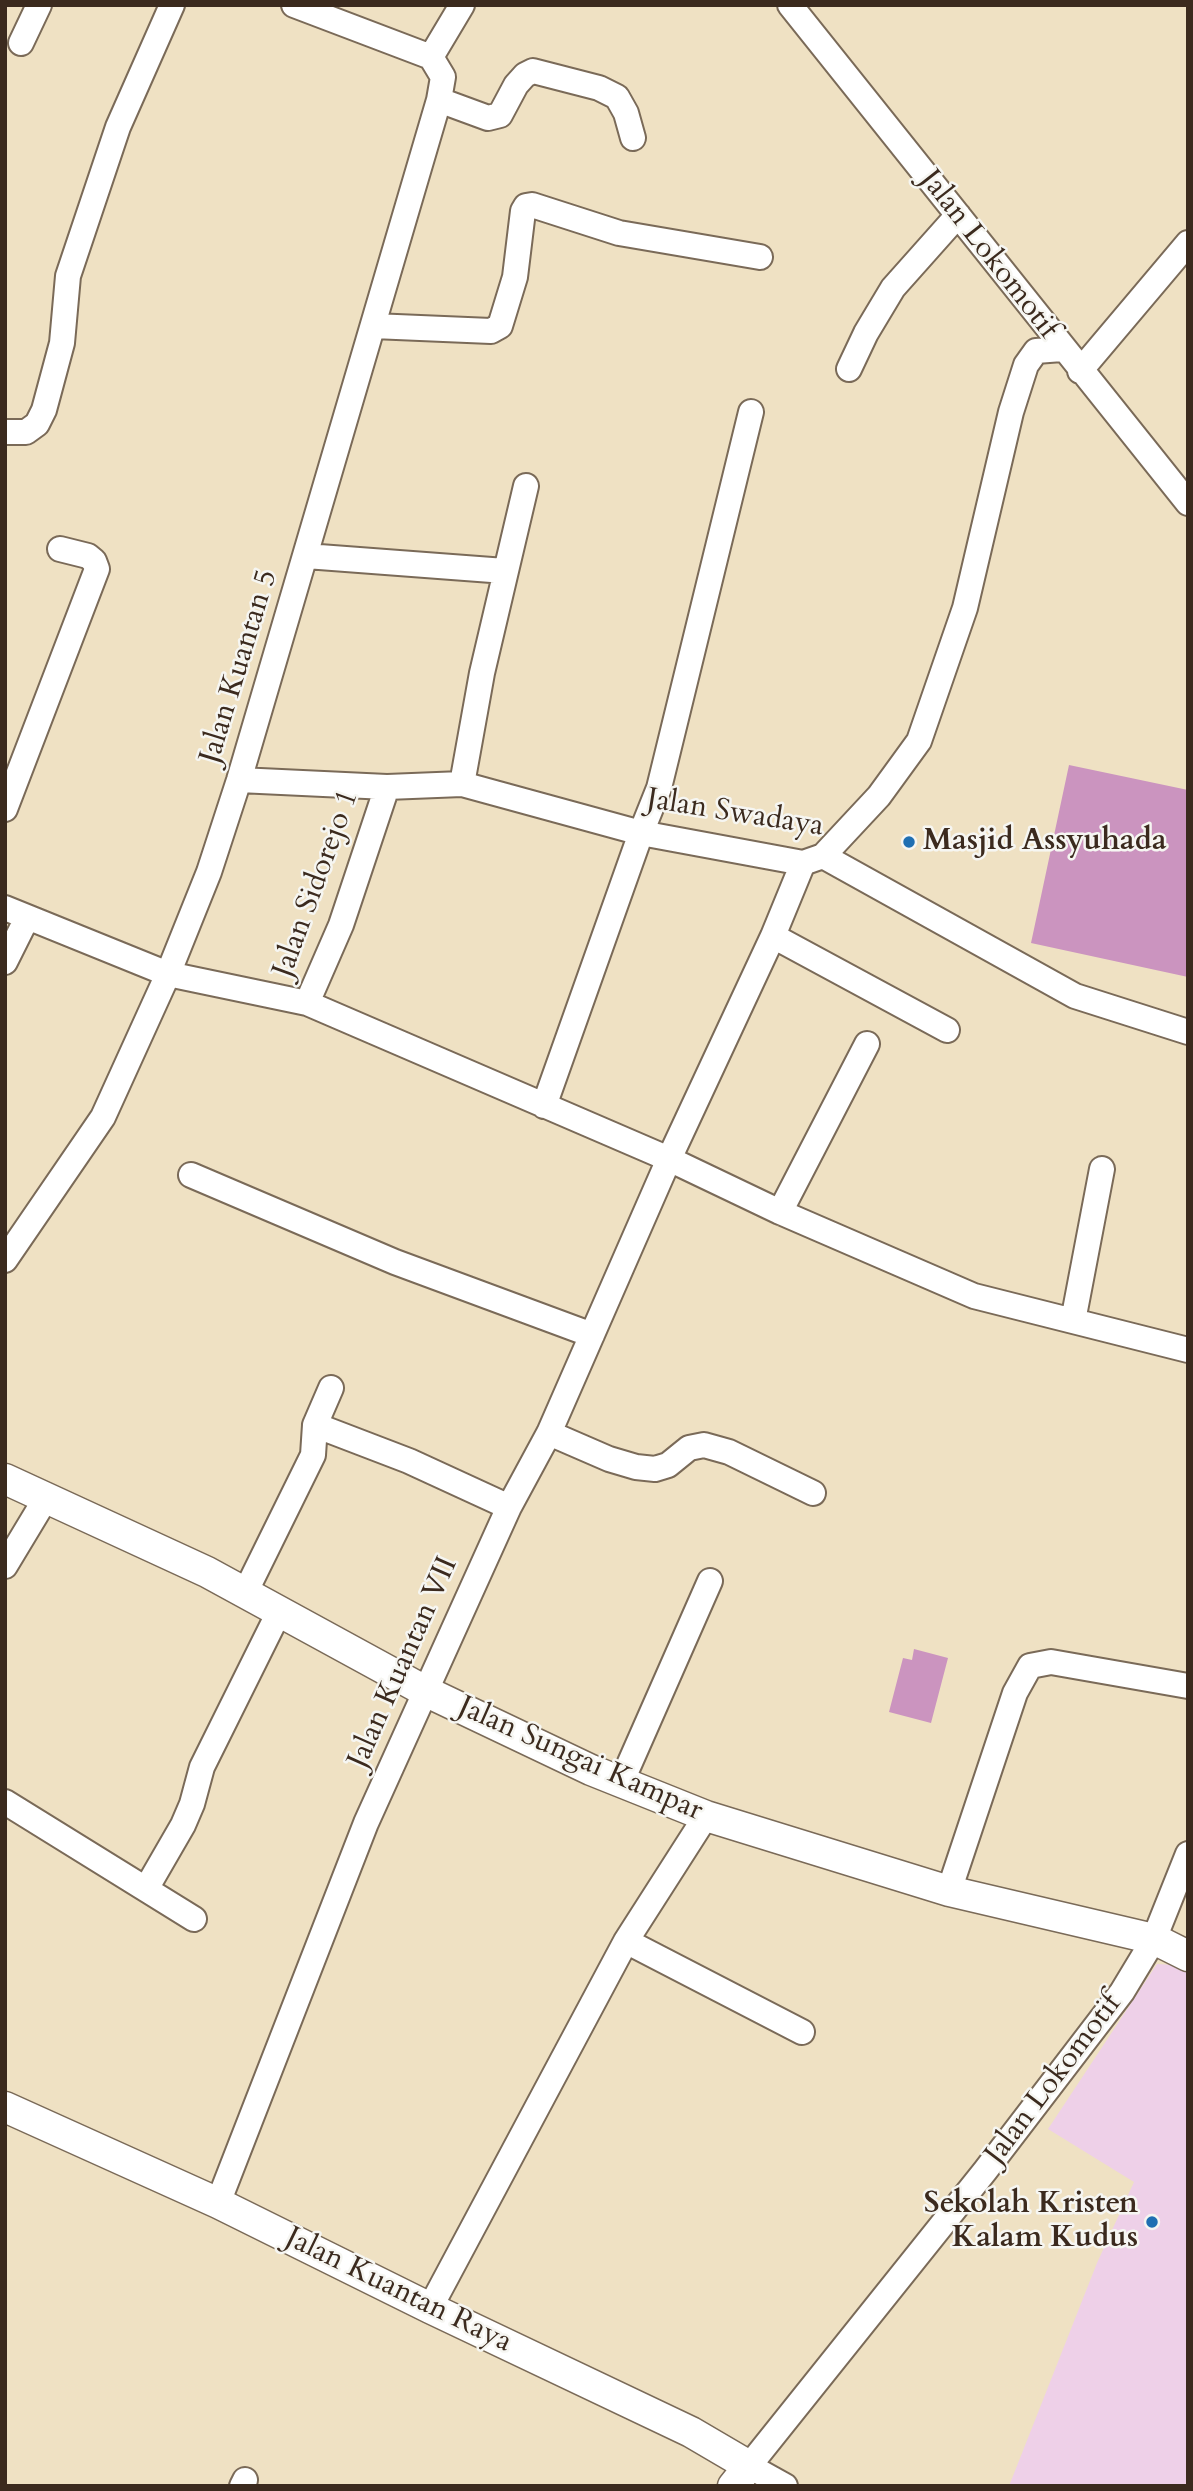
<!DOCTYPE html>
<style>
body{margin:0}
#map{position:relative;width:1193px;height:2491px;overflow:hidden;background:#efe1c3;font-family:Cardo,serif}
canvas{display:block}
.frame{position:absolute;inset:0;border:7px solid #3b2a1e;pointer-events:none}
</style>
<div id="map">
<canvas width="1193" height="2491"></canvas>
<div class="frame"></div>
</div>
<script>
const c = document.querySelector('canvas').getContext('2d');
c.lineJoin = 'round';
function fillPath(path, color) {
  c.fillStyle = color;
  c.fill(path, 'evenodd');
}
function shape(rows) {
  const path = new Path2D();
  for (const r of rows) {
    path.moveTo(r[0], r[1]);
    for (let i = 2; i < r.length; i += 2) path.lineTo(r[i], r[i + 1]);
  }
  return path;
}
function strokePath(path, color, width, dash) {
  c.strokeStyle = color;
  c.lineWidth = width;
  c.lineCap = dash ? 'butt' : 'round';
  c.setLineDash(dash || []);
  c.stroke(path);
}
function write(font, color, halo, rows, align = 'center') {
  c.font = font + ' Cardo,serif';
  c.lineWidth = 5;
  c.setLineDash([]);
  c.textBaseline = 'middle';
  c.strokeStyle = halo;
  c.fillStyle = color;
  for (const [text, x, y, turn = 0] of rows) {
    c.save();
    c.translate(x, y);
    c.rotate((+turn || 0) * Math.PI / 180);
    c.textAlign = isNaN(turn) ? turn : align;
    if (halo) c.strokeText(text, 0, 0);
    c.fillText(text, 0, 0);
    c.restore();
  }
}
const built = shape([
 [1157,1964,1188,1966,1188,2486,1009,2486,1097,2263,1134,2182,1048,2129]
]);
const building = shape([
 [1069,765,1188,790,1188,977,1031,943],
 [914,1649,948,1658,931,1723,889,1712,903,1658,912,1660]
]);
const minor = shape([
 [294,5,431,57,462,5],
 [790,5,1188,503],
 [21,43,39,5],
 [439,100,488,118,500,115,516,85,525,75,533,71,599,88,617,97,626,113,633,138],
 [373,326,491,331,500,326,515,277,523,211,526,206,532,205,619,233,760,257],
 [849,369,866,333,893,288,958,215],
 [1080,371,1188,243],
 [5,432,26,432,37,424,44,410,62,343,68,276,118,127,172,5],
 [306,556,505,571],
 [239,780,387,787,462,784,641,833,803,863,823,856,1075,996,1188,1032],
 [462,784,482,673,526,486],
 [5,809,97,569,94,561,88,556,60,549],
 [823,856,879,796,919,741,965,608,1011,412,1026,365,1036,351,1062,349],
 [5,908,168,974,307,1003,669,1159,780,1212,974,1296,1188,1350],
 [773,936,947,1030],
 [5,962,27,918],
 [307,1003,341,925,387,787],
 [544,1106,641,833,659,788,751,412],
 [191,1175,395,1262,592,1335],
 [780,1212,867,1044],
 [5,1260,103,1117,168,974,209,872,239,780,439,100,443,77,431,57],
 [1073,1321,1102,1169],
 [315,1425,409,1461,509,1507],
 [549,1433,609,1459,636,1467,655,1469,668,1465,689,1448,704,1445,729,1452,813,1493],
 [5,1566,46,1498],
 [245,1593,313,1455,315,1425,331,1388],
 [621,1783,710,1581],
 [5,1802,194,1919],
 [146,1889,183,1825,192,1804,202,1767,279,1612],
 [949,1891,1015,1693,1030,1666,1051,1662,1188,1686],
 [626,1941,802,2032],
 [218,2203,366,1823,509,1507,549,1433,669,1159,773,936,803,863],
 [430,2308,626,1941,706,1816],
 [242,2486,245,2480],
 [785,2486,749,2466,985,2171,1122,1992,1154,1939,1188,1854]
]);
const tertiary = shape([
 [5,1479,207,1572,425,1691,591,1770,706,1816,949,1891,1154,1939,1188,1956],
 [5,2107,218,2203,430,2308,691,2432,749,2466,733,2486]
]);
const markers = [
 [909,842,7,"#1f6fb2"],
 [1152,2222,7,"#1f6fb2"]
];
const streetNames = [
 ["Jalan Lokomotif",988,255,52],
 ["Jalan Kuantan 5",240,667,-73],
 ["Jalan Swadaya",735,814,9],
 ["Jalan Sidorejo 1",317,884,-70],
 ["Jalan Kuantan VII",404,1663,-66],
 ["Jalan Sungai Kampar",580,1760,24],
 ["Jalan Lokomotif",1054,2080,-53],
 ["Jalan Kuantan Raya",398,2291,26]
];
const poiNames = [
 ["Masjid Assyuhada",923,842],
 ["Sekolah Kristen",1138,2205,"right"],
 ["Kalam Kudus",1138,2239,"right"]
];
fillPath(built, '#eed0e8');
fillPath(building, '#cb94bf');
strokePath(minor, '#7a6a58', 28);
strokePath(tertiary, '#7a6a58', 33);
strokePath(minor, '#fff', 24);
strokePath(tertiary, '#fff', 30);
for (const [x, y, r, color] of markers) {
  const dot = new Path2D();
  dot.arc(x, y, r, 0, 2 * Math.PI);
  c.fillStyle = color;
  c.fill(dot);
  strokePath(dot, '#f6f6f2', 2.5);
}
write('30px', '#3b2a1e', '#f6f6f2', streetNames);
write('bold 30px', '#3b2a1e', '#f6f6f2', poiNames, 'left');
</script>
